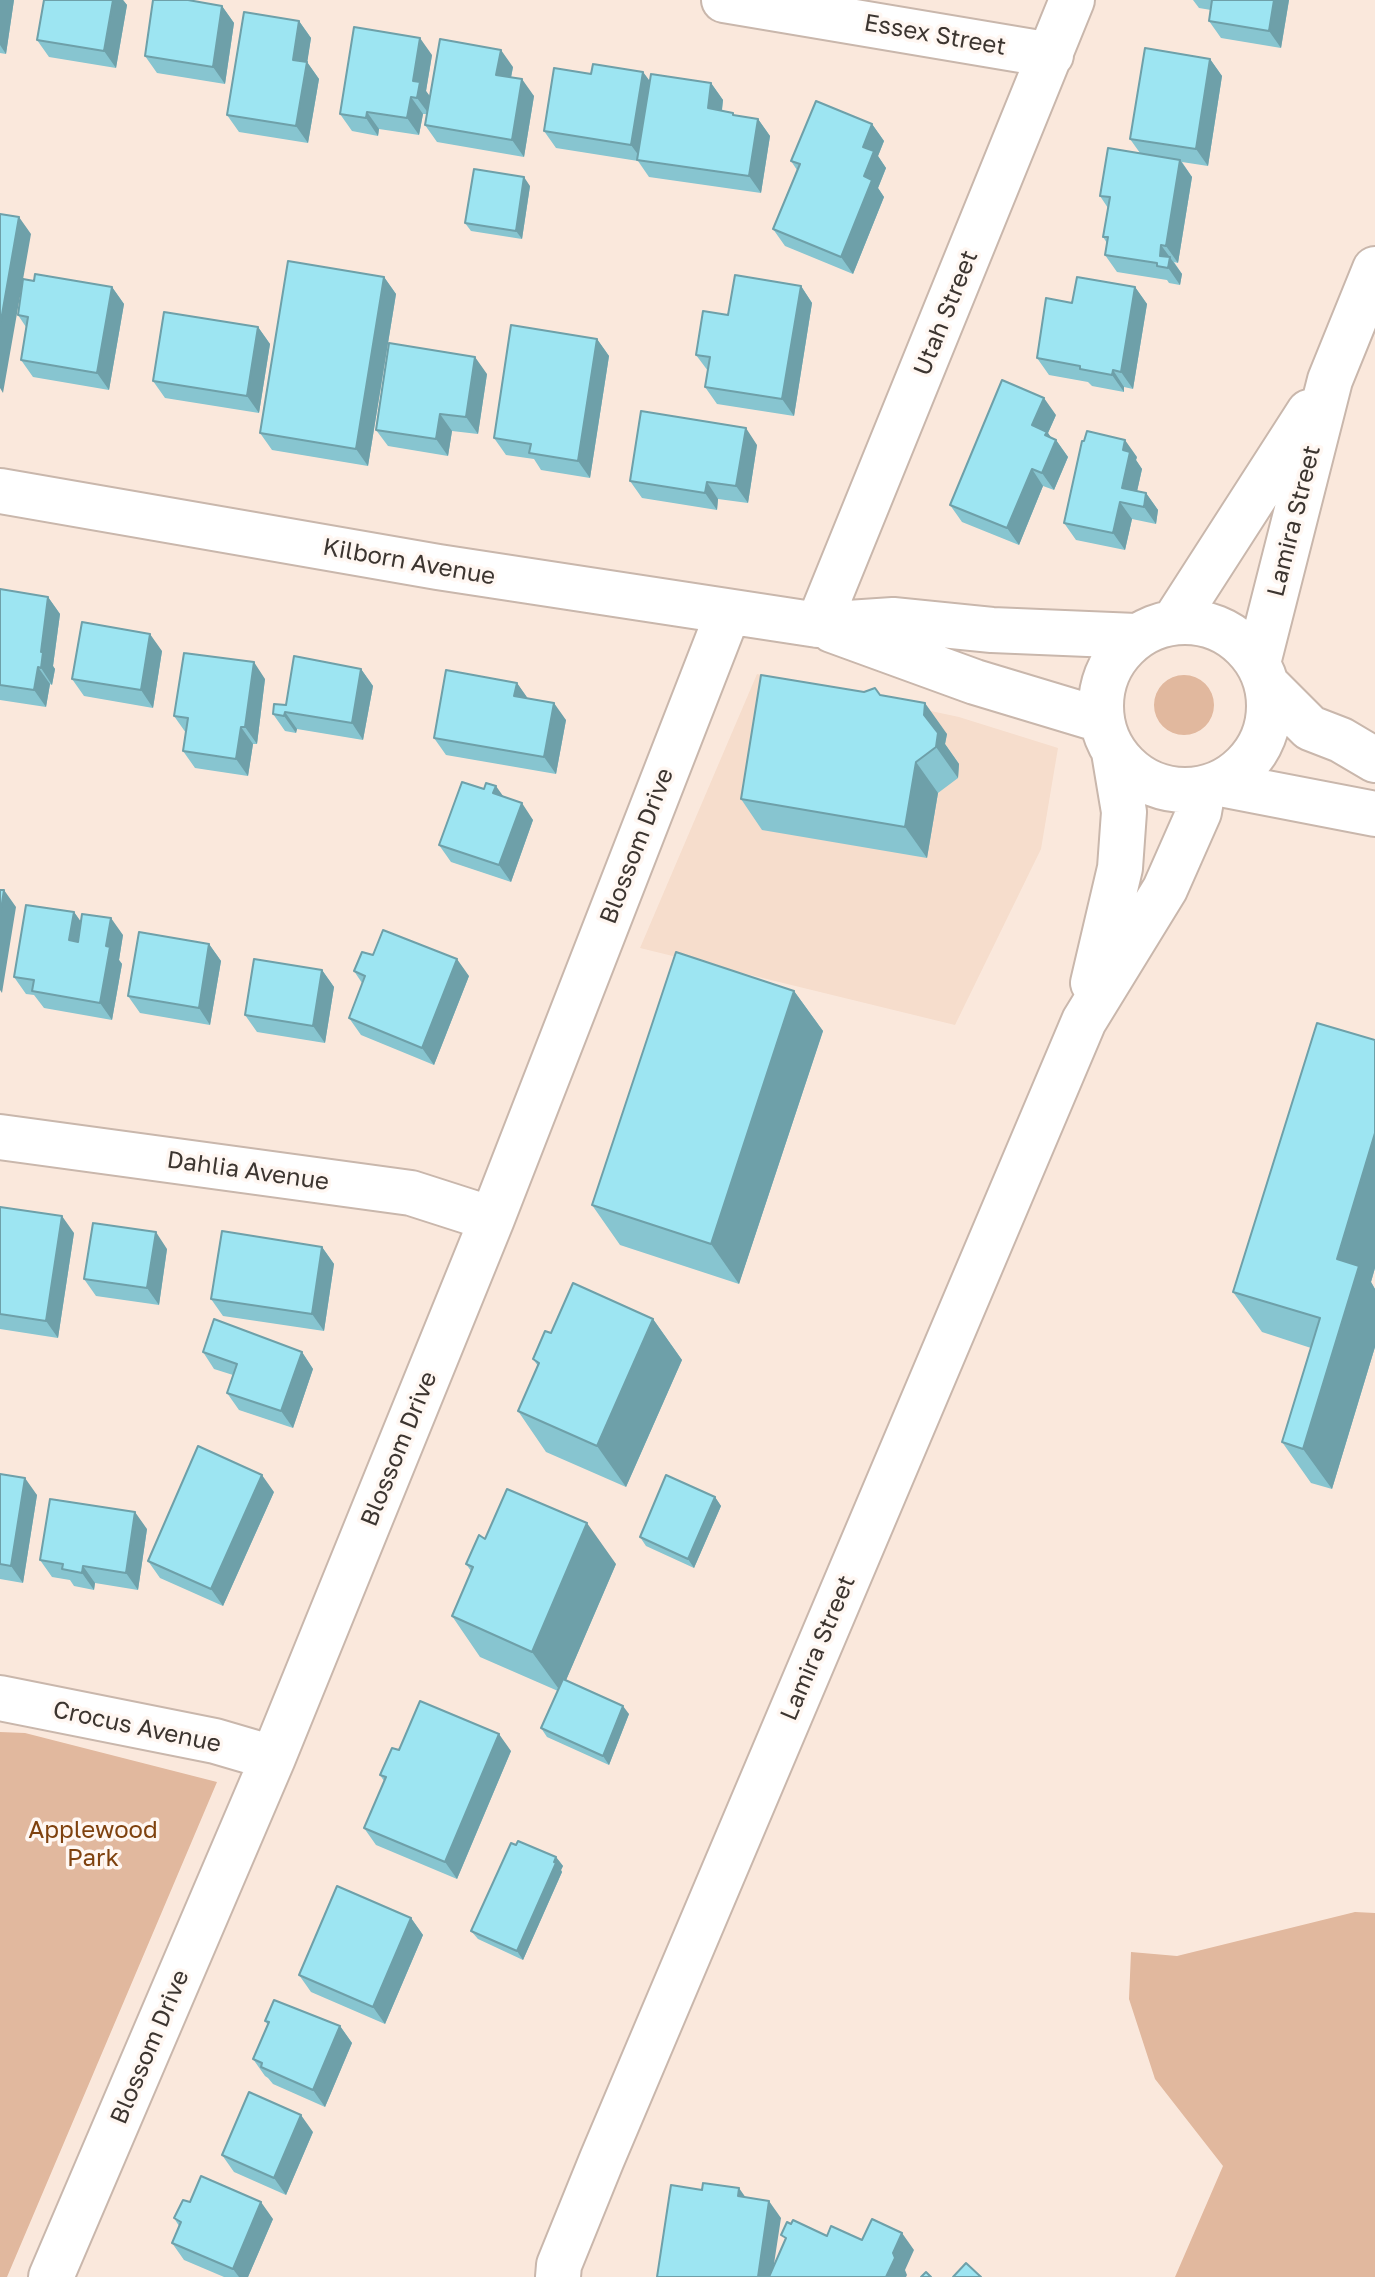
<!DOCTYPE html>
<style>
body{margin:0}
canvas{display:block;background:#fae8dc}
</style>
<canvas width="1375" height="2277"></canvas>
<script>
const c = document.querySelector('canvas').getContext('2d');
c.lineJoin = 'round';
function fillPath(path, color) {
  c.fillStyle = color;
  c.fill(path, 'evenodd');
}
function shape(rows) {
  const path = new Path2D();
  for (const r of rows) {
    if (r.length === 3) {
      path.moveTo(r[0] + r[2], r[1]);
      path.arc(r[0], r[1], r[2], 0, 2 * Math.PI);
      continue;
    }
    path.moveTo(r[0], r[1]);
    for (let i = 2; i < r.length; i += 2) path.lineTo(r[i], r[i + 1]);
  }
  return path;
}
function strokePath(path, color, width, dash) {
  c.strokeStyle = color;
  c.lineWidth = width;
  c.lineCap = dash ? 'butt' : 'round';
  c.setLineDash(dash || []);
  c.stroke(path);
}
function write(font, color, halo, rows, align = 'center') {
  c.font = font + ' "Golos Text",sans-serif';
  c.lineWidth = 7;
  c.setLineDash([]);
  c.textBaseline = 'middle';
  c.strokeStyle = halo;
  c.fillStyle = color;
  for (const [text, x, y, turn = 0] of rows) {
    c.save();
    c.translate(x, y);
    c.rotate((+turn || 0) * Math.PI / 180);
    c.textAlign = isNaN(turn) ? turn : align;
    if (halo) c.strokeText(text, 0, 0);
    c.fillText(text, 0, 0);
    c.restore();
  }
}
const built = shape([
 [757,674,959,717,1058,748,1041,849,955,1025,640,948]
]);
const green = shape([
 [1184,705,30],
 [0,1732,25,1733,217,1782,7,2277,0,2277],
 [1355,1912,1375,1913,1375,2277,1175,2277,1223,2166,1155,2079,1129,1999,1131,1952,1177,1956]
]);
const minor = shape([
 [724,0,1051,55],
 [0,491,438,567,818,625,893,620,992,630,1136,636],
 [1185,706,84],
 [1174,622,1309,412],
 [818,625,1072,0],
 [832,630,975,682,1101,720],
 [1258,663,1330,380,1375,269],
 [1268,686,1310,728,1341,740,1375,760],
 [1220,784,1375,814],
 [1093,983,1120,868,1124,812,1114,752],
 [0,1137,411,1193,492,1219],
 [0,1698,215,1741,273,1758],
 [51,2277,273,1758,492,1219,728,613],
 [558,2277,559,2265,602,2159,1084,1021,1165,889,1199,812,1203,789]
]);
const wall = shape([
 [0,0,14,0,6,54,0,53],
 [44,0,123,0,127,5,116,68,49,57,37,40],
 [1193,0,1289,0,1281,48,1221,38,1209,21,1211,10,1199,8],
 [222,6,234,23,225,84,157,73,145,56],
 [299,21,311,38,307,62,319,79,308,143,239,132,227,115],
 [432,55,426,91,430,97,513,67,511,78,534,96,524,157,437,142,425,125,427,114,423,114,419,135,379,129,378,136,352,131,340,114],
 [1210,59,1222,76,1208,166,1182,162,1192,177,1178,263,1174,262,1182,274,1180,285,1169,283,1167,280,1117,272,1105,255,1107,243,1103,237,1108,208,1100,196,1140,153,1130,139],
 [643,72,650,82,711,83,723,100,722,111,735,115,758,119,770,136,761,193,649,177,638,161,556,148,544,131,591,74],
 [872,124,884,141,878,156,886,168,878,188,884,197,853,274,785,246,773,229,797,170,791,161],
 [530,186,522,239,471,231,465,223],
 [384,277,396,294,368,466,272,450,260,433],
 [801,286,812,303,794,416,717,404,705,387,708,371,696,355,728,315],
 [112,287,124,304,109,390,33,377,21,360,26,327,18,315],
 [1135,287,1147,304,1133,389,1124,387,1124,392,1092,386,1088,382,1049,375,1037,358,1072,303],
 [258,327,270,344,259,413,165,398,153,381],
 [597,339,609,356,590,478,541,470,534,459,506,455,494,438],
 [487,374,478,434,452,431,448,456,388,446,376,430],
 [1056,415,1048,433,1051,438,1056,440,1068,457,1054,490,1043,486,1019,545,962,522,950,505],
 [757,445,748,503,718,499,717,510,642,498,630,481],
 [1137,457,1136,460,1142,469,1137,491,1146,493,1158,510,1156,524,1132,519,1125,550,1076,540,1064,523],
 [0,589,48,597,60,614,53,666,55,669,52,685,50,684,46,707,0,700],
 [162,651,153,708,84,696,72,679],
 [361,669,373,686,363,740,297,729,296,733,285,731,273,714,286,705],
 [265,679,257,744,253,744,248,776,195,768,183,751,186,733,174,716],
 [517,683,527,698,566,720,556,774,446,755,434,738],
 [880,695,947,734,945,744,959,764,958,778,938,793,927,858,762,830,741,799],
 [503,796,533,820,511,882,451,862,439,845],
 [74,912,81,922,123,935,119,960,122,964,112,1020,44,1008,34,995,26,994,14,977],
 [209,944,221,961,210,1025,140,1013,128,996],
 [373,955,469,976,434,1065,361,1035,349,1018,362,983,354,971],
 [322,970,334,987,325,1043,257,1032,245,1015],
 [794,991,823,1031,739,1284,620,1245,592,1205],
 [1375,1040,1375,1268,1371,1282,1375,1289,1375,1347,1332,1489,1311,1483,1282,1442,1311,1348,1262,1332,1233,1292],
 [0,1207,74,1233,58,1338,0,1329],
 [322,1247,334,1264,324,1331,223,1316,211,1299],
 [167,1249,159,1305,96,1296,84,1279],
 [653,1319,682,1360,626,1487,546,1452,518,1411,538,1366,533,1359,551,1333],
 [203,1352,302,1352,313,1369,293,1428,239,1410,227,1393,233,1375,214,1369],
 [0,1474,37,1495,23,1583,0,1579],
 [274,1492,223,1606,160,1578,148,1561],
 [715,1497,721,1506,694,1568,646,1546,640,1537],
 [147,1529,138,1590,95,1583,94,1590,74,1586,70,1580,52,1577,40,1560],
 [485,1539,616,1564,566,1680,629,1714,609,1765,547,1737,541,1728,558,1691,480,1657,452,1616,471,1571,466,1564],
 [399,1750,511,1751,457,1879,376,1845,364,1828,384,1781,380,1775],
 [556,1857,563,1866,561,1870,562,1872,523,1960,478,1939,471,1931],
 [411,1918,423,1935,385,2024,311,1992,299,1975],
 [265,2021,340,2026,352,2043,325,2107,273,2084,268,2078,265,2076,253,2059,268,2025],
 [313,2132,286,2195,234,2172,222,2155],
 [190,2202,273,2219,248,2277,224,2277,184,2260,172,2243,179,2226,174,2218]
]);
const shadedWall = shape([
 [0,0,14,0,6,54,0,45],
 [113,0,123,0,127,5,116,68,104,51],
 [1274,0,1289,0,1281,48,1269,31],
 [222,6,234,23,225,84,213,67],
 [299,21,311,38,305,77,293,60],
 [420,38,432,55,426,91,432,99,429,114,417,98,413,81],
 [501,50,513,67,508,92,496,75],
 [1210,59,1222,76,1208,166,1196,149],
 [307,62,319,79,308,143,296,126],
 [643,72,655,88,642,160,631,145],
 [522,79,534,96,524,157,512,140],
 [711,83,723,100,720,125,708,108],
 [411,97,423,114,419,135,407,118],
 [367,112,379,129,378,136,366,118],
 [758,119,770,136,761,193,749,176],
 [872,124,884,141,878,156,886,168,878,188,884,197,853,274,841,257,864,176,863,147],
 [1180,160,1192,177,1178,263,1166,246],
 [524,177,530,186,522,239,516,231],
 [19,217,31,234,3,393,0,388,0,326],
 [1161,245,1182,274,1180,285,1160,256],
 [384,277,396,294,368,466,356,449],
 [801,286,812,303,794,416,782,399],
 [112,287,124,304,109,390,97,373],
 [1135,287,1147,304,1133,389,1121,372],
 [258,327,270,344,259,413,247,396],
 [597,339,609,356,590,478,578,461],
 [475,357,487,374,478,434,466,417],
 [1113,370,1124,387,1124,392,1112,375],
 [1044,398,1056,415,1048,433,1055,443,1056,440,1068,457,1054,490,1042,473,1032,425],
 [440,414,452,431,448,456,436,439],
 [746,428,757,445,748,503,736,486],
 [1125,440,1137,457,1136,460,1142,469,1134,505,1122,488,1123,450],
 [1032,469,1043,486,1019,545,1007,528],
 [707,482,718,499,717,510,705,493],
 [1146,493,1158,510,1156,524,1144,507],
 [1120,502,1132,519,1125,550,1113,533],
 [48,597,60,614,53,666,55,669,52,685,41,668,41,652],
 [150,634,162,651,153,708,141,690],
 [254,662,265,679,257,744,245,727],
 [38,667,50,684,46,707,34,690],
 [361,669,373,686,363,740,352,723],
 [517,683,529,700,514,696],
 [554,703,566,720,556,774,544,757],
 [925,703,947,734,945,744,959,764,958,778,936,747,924,715],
 [285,712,297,729,296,733,284,716],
 [241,727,253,744,248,776,236,759],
 [916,762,938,793,927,858,905,827],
 [496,786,508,803,493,793],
 [522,803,533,820,511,882,499,865],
 [4,890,16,907,2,993,0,990,0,916],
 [74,912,86,929,81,957,69,940],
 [111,918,123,935,119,960,122,964,112,1020,100,1003,106,946],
 [209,944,221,961,210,1025,199,1008],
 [457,959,469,976,434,1065,422,1048],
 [322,970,334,987,325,1043,313,1026],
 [794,991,823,1031,739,1284,711,1244],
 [1375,1133,1375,1268,1371,1282,1375,1289,1375,1347,1332,1489,1303,1449,1337,1259],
 [62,1216,74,1233,58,1338,46,1321],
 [156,1232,167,1249,159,1305,147,1288],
 [322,1247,334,1264,324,1331,312,1314],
 [653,1319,682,1360,626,1487,597,1446],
 [302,1352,313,1369,293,1428,281,1411],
 [262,1475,274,1492,223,1606,211,1589],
 [25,1478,37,1495,23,1583,11,1566],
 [715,1497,721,1506,694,1568,688,1559],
 [135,1512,147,1529,138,1590,126,1573],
 [587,1523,616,1564,561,1692,532,1652],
 [83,1566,95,1583,94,1590,82,1573],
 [623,1706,629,1714,609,1765,603,1756],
 [499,1734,511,1751,457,1879,445,1862],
 [556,1857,563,1866,561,1870,562,1872,523,1960,517,1951],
 [411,1918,423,1935,385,2024,373,2007],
 [340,2026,352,2043,325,2107,313,2090],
 [301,2115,313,2132,286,2195,274,2178],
 [739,2188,751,2205,738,2196],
 [769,2201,781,2218,772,2277,758,2277],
 [261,2202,273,2219,248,2277,239,2277,233,2269],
 [902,2233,914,2250,905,2270,907,2275,906,2277,886,2277,893,2253]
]);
const building = shape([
 [44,0,113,0,104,51,37,40,44,0],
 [153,0,188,0,222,6,213,67,145,56,153,0],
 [1212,0,1274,0,1269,31,1209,21,1212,0],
 [244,12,299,21,293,60,307,62,296,126,227,115,244,12],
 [354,27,420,38,413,81,420,82,417,98,411,97,407,118,367,112,366,118,340,114,354,27],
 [440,39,501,50,496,75,522,79,512,140,425,125,440,39],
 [1145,48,1210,59,1196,149,1130,139,1145,48],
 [593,64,643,72,631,145,544,131,554,68,591,74,593,64],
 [651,74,711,83,708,108,733,113,733,115,758,119,749,176,637,160,651,74],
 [816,101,872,124,863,147,874,151,864,176,872,180,841,257,773,229,800,164,791,161,816,101],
 [1108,148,1180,160,1166,246,1161,245,1160,256,1170,257,1168,268,1157,266,1157,263,1105,255,1108,237,1103,237,1110,197,1100,196,1108,148],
 [474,169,524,177,516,231,465,223,474,169],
 [0,214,19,217,0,326,0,214],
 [288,261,384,277,356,449,260,433,288,261],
 [35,274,112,287,97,373,21,360,28,317,18,315,23,279,34,281,35,274],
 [735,275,801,286,782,399,705,387,710,357,696,355,703,311,728,315,735,275],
 [1077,277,1135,287,1121,372,1113,370,1112,375,1080,369,1080,366,1037,358,1046,298,1072,303,1077,277],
 [164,312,258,327,247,396,153,381,164,312],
 [511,325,597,339,578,461,529,453,531,444,494,438,511,325],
 [389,343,475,357,466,417,440,414,436,439,376,430,389,343],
 [1002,380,1044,398,1032,425,1047,432,1045,435,1056,440,1042,473,1032,469,1007,528,950,505,1002,380],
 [641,411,746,428,736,486,707,482,705,493,630,481,641,411],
 [1087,431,1125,440,1123,450,1130,452,1122,488,1146,493,1144,507,1120,502,1113,533,1064,523,1082,441,1084,441,1087,431],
 [0,589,48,597,41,652,43,652,41,668,38,667,34,690,0,685,0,589],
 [82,622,150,634,141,690,72,679,82,622],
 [184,653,254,662,245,727,241,727,236,759,183,751,188,718,174,716,184,653],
 [294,656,361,669,352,723,285,712,284,716,273,714,274,704,286,705,294,656],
 [446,670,517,683,514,696,554,703,544,757,434,738,446,670],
 [761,675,864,692,875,688,880,695,925,703,924,715,938,733,936,747,916,762,905,827,741,799,761,675],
 [462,782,484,789,486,783,496,786,493,793,522,803,499,865,439,845,462,782],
 [0,890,4,890,0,916,0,890],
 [26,905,74,912,69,940,78,942,82,914,111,918,106,946,110,947,100,1003,32,991,34,980,14,977,26,905],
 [383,930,457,959,422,1048,349,1018,365,976,354,971,362,952,373,955,383,930],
 [139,932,209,944,199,1008,128,996,139,932],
 [676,952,794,991,711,1244,592,1205,676,952],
 [254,959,322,970,313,1026,245,1015,254,959],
 [1317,1023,1375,1040,1375,1133,1337,1259,1359,1266,1303,1449,1282,1442,1320,1318,1233,1292,1317,1023],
 [0,1207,62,1216,46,1321,0,1314,0,1207],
 [93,1223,156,1232,147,1288,84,1279,93,1223],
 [222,1231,322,1247,312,1314,211,1299,222,1231],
 [573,1283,653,1319,597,1446,518,1411,539,1363,533,1359,545,1331,551,1333,573,1283],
 [214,1319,302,1352,281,1411,227,1393,237,1364,203,1352,214,1319],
 [198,1446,262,1475,211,1589,148,1561,198,1446],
 [0,1474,25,1478,11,1566,0,1564,0,1474],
 [666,1475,715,1497,688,1559,640,1537,666,1475],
 [507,1489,587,1523,532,1652,452,1616,473,1567,466,1564,479,1535,485,1539,507,1489],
 [50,1499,135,1512,126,1573,83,1566,82,1573,62,1569,63,1564,40,1560,50,1499],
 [563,1679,623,1706,603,1756,541,1728,563,1679],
 [420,1701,499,1734,445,1862,364,1828,386,1777,380,1775,392,1748,399,1750,420,1701],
 [518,1841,556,1857,554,1862,556,1863,517,1951,471,1931,511,1843,516,1845,518,1841],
 [337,1886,411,1918,373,2007,299,1975,337,1886],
 [274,2000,340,2026,313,2090,261,2067,262,2063,253,2059,269,2022,265,2021,274,2000],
 [249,2092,301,2115,274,2178,222,2155,249,2092],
 [201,2176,261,2202,233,2269,172,2243,181,2222,174,2218,183,2200,190,2202,201,2176],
 [703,2183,739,2188,738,2196,769,2201,758,2277,657,2277,671,2185,702,2190,703,2183],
 [872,2219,902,2233,893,2253,895,2258,886,2277,769,2277,786,2238,781,2235,787,2222,791,2224,793,2220,827,2236,831,2226,862,2240,872,2219],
 [966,2263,981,2277,953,2277,966,2263],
 [926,2272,931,2277,921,2277,926,2272]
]);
const streetNames = [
 ["Essex Street",935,35,10],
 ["Utah Street",946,313,-68],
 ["Lamira Street",1294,521,-76],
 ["Kilborn Avenue",409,562,10],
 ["Blossom Drive",637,846,-69],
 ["Dahlia Avenue",248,1171,8],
 ["Blossom Drive",399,1449,-68],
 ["Lamira Street",818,1648,-67],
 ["Crocus Avenue",137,1727,12],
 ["Blossom Drive",150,2047,-67]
];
const parkNames = [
 ["Applewood",93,1830],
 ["Park",93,1858]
];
fillPath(built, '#f6ddcc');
fillPath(green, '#e1b89e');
strokePath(minor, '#c9b7ac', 48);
strokePath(minor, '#fff', 44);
fillPath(wall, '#87c5d0');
fillPath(shadedWall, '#6ea0a9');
fillPath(building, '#9de5f2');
strokePath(building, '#6ea0a9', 2);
write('24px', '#3c3530', '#fff7f2', streetNames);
write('24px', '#7f420f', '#fff7f2', parkNames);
</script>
